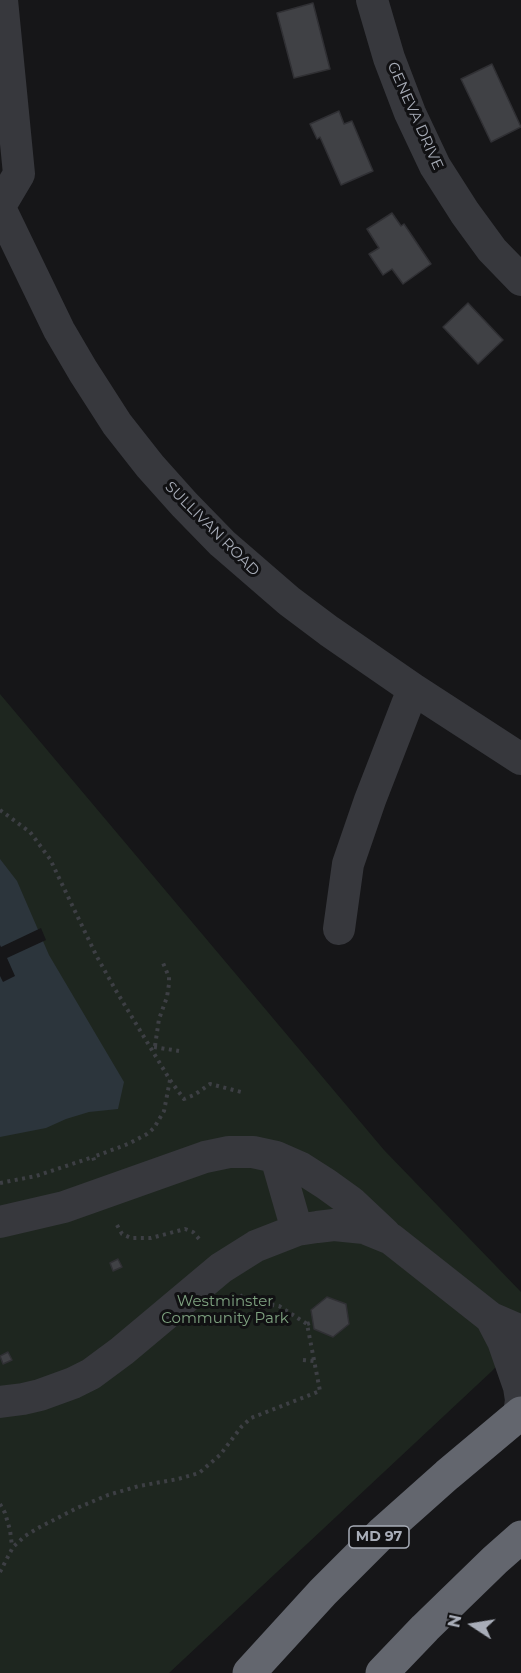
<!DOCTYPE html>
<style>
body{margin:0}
#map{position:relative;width:521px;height:1673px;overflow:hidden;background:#161618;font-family:Montserrat,sans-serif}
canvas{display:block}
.north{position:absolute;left:443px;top:1595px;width:60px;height:60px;-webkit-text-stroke:4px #111113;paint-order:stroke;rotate:282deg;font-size:16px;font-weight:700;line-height:24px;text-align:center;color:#a8adb8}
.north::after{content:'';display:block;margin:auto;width:21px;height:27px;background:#a8adb8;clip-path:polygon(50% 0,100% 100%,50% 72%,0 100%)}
</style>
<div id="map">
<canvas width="521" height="1673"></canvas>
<div class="north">N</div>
</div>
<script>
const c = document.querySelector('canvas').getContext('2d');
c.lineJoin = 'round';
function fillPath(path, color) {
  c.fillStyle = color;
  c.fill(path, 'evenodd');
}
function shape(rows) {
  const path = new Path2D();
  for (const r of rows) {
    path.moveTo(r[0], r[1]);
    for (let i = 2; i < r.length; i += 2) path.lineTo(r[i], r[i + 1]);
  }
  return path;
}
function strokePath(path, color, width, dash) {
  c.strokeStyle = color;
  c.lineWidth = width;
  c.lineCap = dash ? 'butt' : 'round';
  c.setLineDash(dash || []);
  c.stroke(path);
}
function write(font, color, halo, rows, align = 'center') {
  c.font = font + ' Montserrat,sans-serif';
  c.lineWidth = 6;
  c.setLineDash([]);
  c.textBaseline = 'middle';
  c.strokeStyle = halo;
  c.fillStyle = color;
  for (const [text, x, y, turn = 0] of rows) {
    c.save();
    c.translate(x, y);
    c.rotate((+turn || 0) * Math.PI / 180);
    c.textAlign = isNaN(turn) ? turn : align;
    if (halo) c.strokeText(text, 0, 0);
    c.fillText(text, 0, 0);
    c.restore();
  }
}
const green = shape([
 [0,694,384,1150,521,1292,521,1340,492,1371,169,1673,0,1673]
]);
const water = shape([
 [0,859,17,881,49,955,124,1082,118,1109,89,1112,66,1119,46,1128,0,1137]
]);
const pier = shape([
 [41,928,46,940,7,958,15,976,3,982,0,976,0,945,1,947]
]);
const building = shape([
 [313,3,330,69,294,78,277,13,313,3],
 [492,64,521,127,491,142,461,79,492,64],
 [339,111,344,124,352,121,373,171,341,185,320,137,317,139,310,124,339,111],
 [392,213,401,226,404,224,431,264,403,284,392,269,383,275,369,254,379,248,367,229,392,213],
 [468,303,503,340,478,364,443,327,468,303],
 [118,1259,122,1267,113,1271,110,1263,118,1259],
 [327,1297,346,1304,349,1324,333,1337,314,1329,311,1310,327,1297],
 [8,1352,12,1360,3,1364,0,1356,8,1352]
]);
const path = shape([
 [0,810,30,832,50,859,96,955,115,989,170,1080,164,1111,154,1128,147,1134,128,1144,93,1157,95,1163],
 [155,1046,159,1019,167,997,169,984,169,977,163,963],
 [154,1047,179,1051],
 [170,1080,184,1099,194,1095,210,1084,241,1092],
 [0,1183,36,1176,93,1157],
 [117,1225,122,1234,131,1238,151,1238,185,1229,193,1232,200,1240],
 [307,1324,313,1322],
 [303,1360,314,1361],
 [0,1504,5,1513,10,1530,12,1546],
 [0,1572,13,1547,25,1536,38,1528,77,1508,108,1495,139,1486,178,1479,199,1473,220,1455,242,1426,251,1418,320,1391,307,1324,279,1306,273,1305,259,1308,252,1307,240,1295]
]);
const minor = shape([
 [372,0,389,58,410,113,435,166,465,213,492,250,521,280],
 [0,206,19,174,2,0],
 [0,208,59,330,83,371,117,424,150,466,184,504,222,543,289,601,329,631,413,689,521,759],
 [339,929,348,864,370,800,413,689],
 [276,1157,297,1230],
 [0,1222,64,1207,205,1157,229,1152,253,1152,276,1157,301,1168,326,1184,351,1202,385,1234],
 [491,1318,503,1341,519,1387,521,1400,519,1414],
 [0,1402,23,1399,40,1395,73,1383,91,1374,122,1351,221,1268,256,1246,297,1230,317,1227,334,1225,364,1228,391,1239,491,1318,521,1331]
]);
const highway = shape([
 [249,1673,323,1592,383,1532,447,1475,521,1413],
 [382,1673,425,1628,495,1560,521,1537]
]);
const shields = [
 [379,1537,60]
];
const shieldNames = [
 ["MD 97",379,1537]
];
const streetNames = [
 ["GENEVA DRIVE",415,116,66],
 ["SULLIVAN ROAD",212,529,45]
];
const parkNames = [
 ["Westminster",225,1302],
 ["Community Park",225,1319]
];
fillPath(green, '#1e261f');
fillPath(water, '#2c353c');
fillPath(pier, '#161618');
fillPath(building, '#404145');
strokePath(building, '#303034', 1.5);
strokePath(path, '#3d3f44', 4, [3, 4.5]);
strokePath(minor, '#37383d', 32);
strokePath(highway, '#63666e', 33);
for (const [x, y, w] of shields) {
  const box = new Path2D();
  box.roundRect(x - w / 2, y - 11, w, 22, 4.5);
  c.fillStyle = '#111113';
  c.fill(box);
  strokePath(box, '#a8adb8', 1.5);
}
write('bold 14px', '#a8adb8', null, shieldNames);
write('15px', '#a8adb8', '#111113', streetNames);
write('15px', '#7fa381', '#111113', parkNames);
</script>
